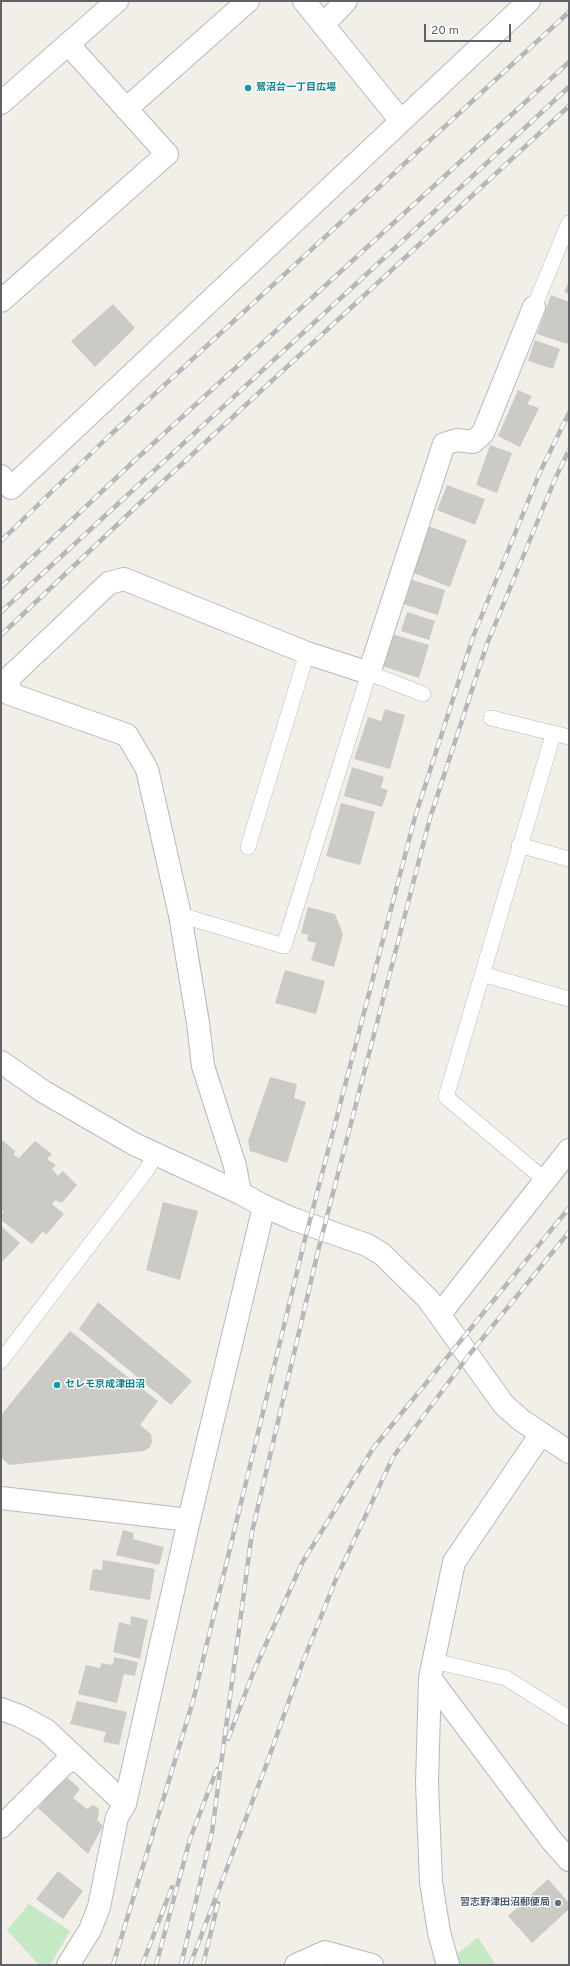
<!DOCTYPE html>
<meta charset="utf-8">
<style>
body{margin:0}
#map{position:relative;width:570px;height:1966px;overflow:hidden;background:#f1efe8;font-family:Overpass,sans-serif}
canvas{display:block}
.frame{position:absolute;inset:0;border:2px solid #5f6368;pointer-events:none}
.scale{position:absolute;left:424px;top:24px;width:87px;height:18px;box-sizing:border-box;border:2px solid #5f6368;border-top:0;padding-left:5px;font-size:12px;line-height:14px;white-space:nowrap;color:#5f6368;-webkit-text-stroke:3px #fff;paint-order:stroke}
</style>
<div id="map">
<canvas width="570" height="1966"></canvas>
<div class="frame"></div>
<div class="scale">20 m</div>
</div>
<script>
const c = document.querySelector('canvas').getContext('2d');
c.lineJoin = 'round';
function fillPath(path, color) {
  c.fillStyle = color;
  c.fill(path, 'evenodd');
}
function shape(rows) {
  const path = new Path2D();
  for (const r of rows) {
    path.moveTo(r[0], r[1]);
    for (let i = 2; i < r.length; i += 2) path.lineTo(r[i], r[i + 1]);
  }
  return path;
}
function strokePath(path, color, width, dash) {
  c.strokeStyle = color;
  c.lineWidth = width;
  c.lineCap = dash ? 'butt' : 'round';
  c.setLineDash(dash || []);
  c.stroke(path);
}
function write(font, color, halo, rows, align = 'center') {
  c.font = font + ' Overpass,"Noto Sans JP",sans-serif';
  c.lineWidth = 3;
  c.setLineDash([]);
  c.textBaseline = 'middle';
  c.strokeStyle = halo;
  c.fillStyle = color;
  for (const [text, x, y, turn = 0] of rows) {
    c.save();
    c.translate(x, y);
    c.rotate((+turn || 0) * Math.PI / 180);
    c.textAlign = isNaN(turn) ? turn : align;
    if (halo) c.strokeText(text, 0, 0);
    c.fillText(text, 0, 0);
    c.restore();
  }
}
const green = shape([
 [29,1904,70,1931,50,1965,39,1965,7,1930],
 [478,1937,496,1965,459,1965,457,1954]
]);
const building = shape([
 [569,281,569,294,564,292],
 [551,295,569,302,569,340,567,344,537,334],
 [113,304,135,328,95,367,71,341],
 [535,340,560,349,553,369,528,361],
 [518,390,532,396,527,404,539,408,520,447,498,436],
 [490,445,512,453,497,493,476,485],
 [447,485,485,499,475,525,437,510],
 [428,526,467,540,450,587,411,572],
 [409,579,445,590,438,615,400,603],
 [407,612,435,621,429,640,401,631],
 [392,634,429,645,419,678,382,666],
 [385,709,405,715,390,769,354,759,368,717,381,721],
 [352,767,384,777,381,788,388,790,382,807,344,796],
 [341,803,375,812,360,865,326,856],
 [308,907,335,914,343,934,334,967,311,960,316,943,307,941,308,935,301,933],
 [285,970,325,981,316,1014,275,1003],
 [270,1077,297,1084,294,1098,306,1102,287,1163,250,1151,248,1141],
 [1,1139,15,1151,14,1155,19,1158,35,1141,52,1154,47,1159,56,1165,52,1169,58,1176,63,1171,77,1185,62,1203,55,1200,52,1204,64,1214,46,1235,43,1231,32,1244,1,1220,1,1215,4,1211,1,1211],
 [163,1202,198,1211,180,1280,146,1270],
 [1,1226,20,1243,1,1263],
 [98,1302,192,1381,171,1405,79,1329],
 [70,1331,158,1401,140,1425,151,1434,152,1442,150,1447,144,1451,9,1465,1,1457,1,1415],
 [123,1530,134,1533,133,1539,164,1547,159,1565,116,1555],
 [103,1560,155,1569,150,1600,89,1590,93,1569,102,1570],
 [131,1616,148,1620,140,1659,113,1652,119,1622,130,1625],
 [114,1657,138,1662,135,1676,124,1674,117,1703,78,1694,86,1665,100,1668,102,1663,113,1665],
 [77,1701,127,1712,119,1745,103,1742,106,1732,70,1724],
 [65,1778,69,1779,80,1789,73,1798,87,1809,93,1805,98,1808,99,1814,97,1820,103,1826,88,1854,38,1808,61,1780],
 [58,1871,83,1891,63,1919,36,1899],
 [548,1879,569,1903,569,1909,532,1943,508,1916]
]);
const lane = shape([
 [534,307,569,223],
 [491,718,569,737],
 [519,845,569,859],
 [248,847,307,653],
 [180,915,284,946,369,673,423,694],
 [482,974,569,999],
 [545,1180,446,1097,553,735],
 [1,1361,146,1171,156,1154],
 [434,1661,506,1678,569,1718]
]);
const street = shape([
 [304,1,401,121],
 [323,25,346,1],
 [126,109,248,1],
 [1,301,167,154,68,44],
 [1,476,11,488,529,1],
 [240,1193,235,1166,203,1066,198,1023,180,915,147,769,127,735,10,694,9,678,109,583,124,579,307,653,369,673,444,444,457,440,473,442,483,433,534,307],
 [440,1314,569,1150],
 [1,1498,189,1520],
 [430,1678,552,1841,569,1860],
 [1,1709,20,1716,46,1730,125,1804],
 [1,1827,64,1764,75,1758],
 [68,1965,90,1930,99,1907,117,1817,125,1804,189,1520,264,1206],
 [296,1965,325,1952,372,1965],
 [448,1965,439,1932,431,1882,427,1783,430,1678,454,1562,541,1434]
]);
const secondary = shape([
 [1,103,117,1],
 [1,1062,44,1092,134,1144,240,1193,264,1206,293,1219,367,1245,382,1254,428,1299,504,1405,521,1420,569,1452]
]);
const rail = shape([
 [1,541,108,437,569,12],
 [1,587,133,462,569,62],
 [1,612,569,87],
 [1,635,156,488,569,106],
 [228,1739,253,1673,302,1563,374,1447,569,1208],
 [113,1965,193,1701,304,1243,415,817,473,637,540,472,569,413],
 [142,1965,172,1887],
 [156,1965,190,1839,217,1769],
 [181,1965,212,1832,252,1532,319,1247,430,818,487,644,555,479,569,450],
 [190,1965,267,1763,302,1664,336,1579,393,1457,469,1355,569,1232],
 [203,1965,218,1903]
]);
const markers = [
 [248,88,4,"#0f9aa8"],
 [57,1385,4,"#0f9aa8"],
 [558,1903,4,"#5c6f8a"]
];
const cultureNames = [
 ["鷺沼台一丁目広場",256,88],
 ["セレモ京成津田沼",65,1385]
];
const serviceNames = [
 ["習志野津田沼郵便局",550,1903]
];
fillPath(green, '#c5e8c5');
fillPath(building, '#cccac5');
strokePath(lane, '#b5b8bc', 16);
strokePath(street, '#b5b8bc', 24);
strokePath(secondary, '#b6babf', 24);
strokePath(lane, '#fff', 15);
strokePath(street, '#fff', 22);
strokePath(secondary, '#fff', 22);
strokePath(rail, '#b6b7b8', 4.5);
strokePath(rail, '#fff', 3, [9]);
for (const [x, y, r, color] of markers) {
  const dot = new Path2D();
  dot.arc(x, y, r, 0, 2 * Math.PI);
  c.fillStyle = color;
  c.fill(dot);
  strokePath(dot, '#fff', 1.5);
}
write('bold 10px', '#0d838f', '#fff', cultureNames, 'left');
write('bold 10px', '#4e5e75', '#fff', serviceNames, 'right');
</script>
